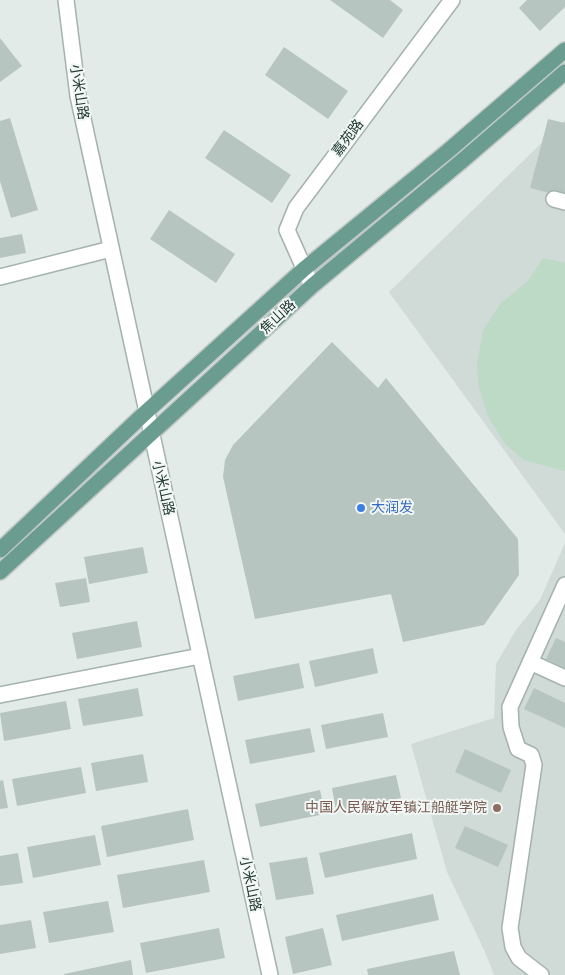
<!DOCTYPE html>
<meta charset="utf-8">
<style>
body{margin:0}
canvas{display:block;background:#e2ebe7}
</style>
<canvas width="565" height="975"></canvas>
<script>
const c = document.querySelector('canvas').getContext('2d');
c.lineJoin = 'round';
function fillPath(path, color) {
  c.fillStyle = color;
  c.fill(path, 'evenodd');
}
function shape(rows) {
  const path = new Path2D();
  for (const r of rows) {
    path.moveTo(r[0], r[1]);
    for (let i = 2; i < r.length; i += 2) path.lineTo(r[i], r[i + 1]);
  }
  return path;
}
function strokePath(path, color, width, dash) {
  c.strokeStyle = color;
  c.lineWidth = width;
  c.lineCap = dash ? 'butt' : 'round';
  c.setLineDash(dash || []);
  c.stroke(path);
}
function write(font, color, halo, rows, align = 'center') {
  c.font = font + ' Raleway,"Noto Sans SC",sans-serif';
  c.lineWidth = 4;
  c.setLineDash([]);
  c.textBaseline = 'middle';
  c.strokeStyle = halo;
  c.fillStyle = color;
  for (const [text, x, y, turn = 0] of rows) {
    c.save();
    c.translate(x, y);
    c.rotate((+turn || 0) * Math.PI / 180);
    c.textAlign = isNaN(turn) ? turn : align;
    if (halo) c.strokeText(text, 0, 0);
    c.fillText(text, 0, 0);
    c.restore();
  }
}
const built = shape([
 [565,120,565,534,389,292],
 [565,543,565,975,494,975,485,952,447,872,411,744,494,718,496,664,516,630,540,600]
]);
const green = shape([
 [543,258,565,263,565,471,524,460,505,444,488,416,479,388,477,364,483,331,500,304,527,282]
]);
const building = shape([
 [330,0,390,0,403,10,383,38],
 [527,0,565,0,565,7,540,31,519,8],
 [0,38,22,66,0,82],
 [284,47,348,91,328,119,265,75],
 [10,118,38,210,11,218,0,181,0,121],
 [548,119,565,123,565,197,530,188],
 [224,130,291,175,272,203,205,158],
 [169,210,235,254,216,283,150,239],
 [22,234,26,253,0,258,0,238],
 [332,342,378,388,386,378,518,539,519,575,484,625,403,642,391,594,255,619,223,477,225,460,233,445],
 [143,547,148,573,89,584,84,557],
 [86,578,90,602,60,607,55,583],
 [137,621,142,647,77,659,72,633],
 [556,638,565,642,565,668,546,659],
 [373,648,378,673,315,687,309,661],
 [299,663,304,688,238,701,233,676],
 [138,688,143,716,83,726,78,699],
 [534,688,565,703,565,728,524,709],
 [66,701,71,729,4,741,0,713],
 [383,713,388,737,326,749,321,725],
 [310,728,315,752,250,764,245,740],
 [465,749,511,770,501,793,455,772],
 [143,754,148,782,96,791,91,763],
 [81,767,86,793,17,806,12,779],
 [396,775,401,798,336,811,332,788],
 [3,780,8,808,0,809,0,781],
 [320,790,325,814,260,827,255,804],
 [188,809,194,840,107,857,101,826],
 [465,826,508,845,498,867,455,848],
 [412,833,417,859,325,878,319,853],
 [95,835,101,865,33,878,27,847],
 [18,853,23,883,0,886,0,856],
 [307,857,314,894,276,900,269,863],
 [204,860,210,892,123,908,117,875],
 [433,894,439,920,342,941,336,915],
 [108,901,114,932,49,943,43,912],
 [31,920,36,948,0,954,0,925],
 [219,928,225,958,146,973,140,943],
 [323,928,332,965,293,974,285,937],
 [454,951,460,975,368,975,367,969],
 [131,960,133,975,64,975,64,974]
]);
const minor = shape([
 [66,0,78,96,270,975],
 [554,199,565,202],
 [0,277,111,249],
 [312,286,287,230,296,208,452,0],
 [530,662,565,678],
 [0,695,200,656],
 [541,975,519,958,513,947,510,928,534,765,531,755,518,749,511,727,510,707,565,585]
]);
const major = shape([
 [0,550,146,412,304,269,448,151,565,50],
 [0,572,312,286,463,160,565,72]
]);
const markers = [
 [361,508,5,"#3f7fe0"],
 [497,808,5,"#8d6e63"]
];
const streetNames = [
 ["小米山路",79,92,81],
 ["嘉苑路",348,138,-53],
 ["焦山路",278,317,-43],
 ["小米山路",163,488,77],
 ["小米山路",250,884,78]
];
const shopNames = [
 ["大润发",371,508]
];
const educationNames = [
 ["中国人民解放军镇江船艇学院",487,808]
];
fillPath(built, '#d0dad6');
fillPath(green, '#bcdac5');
fillPath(building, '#b7c5c0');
strokePath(minor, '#a5b2ae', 18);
strokePath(major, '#c1c8c6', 18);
strokePath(minor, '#fff', 15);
strokePath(major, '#6a9c90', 15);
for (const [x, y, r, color] of markers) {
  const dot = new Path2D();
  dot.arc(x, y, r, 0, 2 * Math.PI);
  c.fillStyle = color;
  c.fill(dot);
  strokePath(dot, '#f2f7f5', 2);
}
write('14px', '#233a34', '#f2f7f5', streetNames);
write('14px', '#366cbe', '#f2f7f5', shopNames, 'left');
write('14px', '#785e54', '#f2f7f5', educationNames, 'right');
</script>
